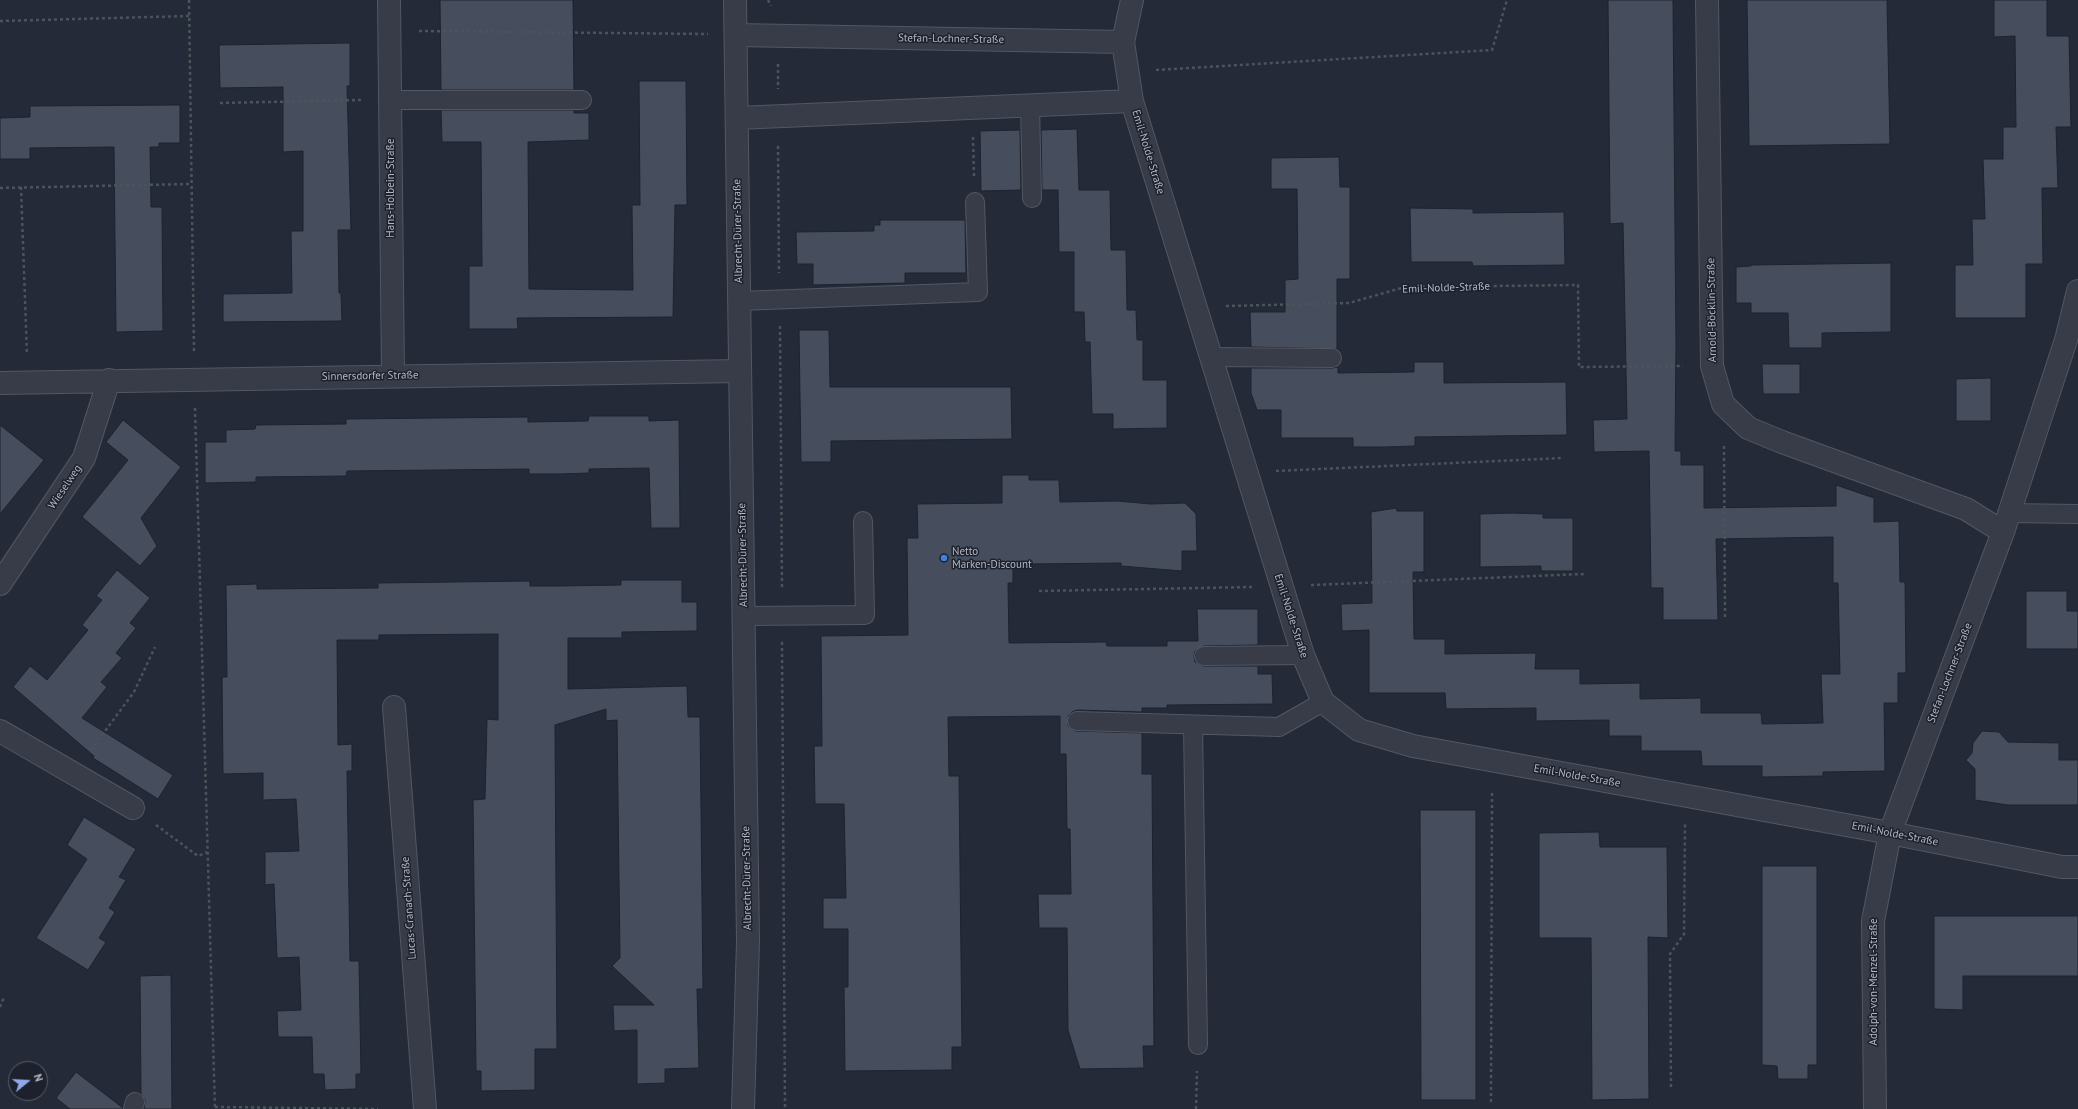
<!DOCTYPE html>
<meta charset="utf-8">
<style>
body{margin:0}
#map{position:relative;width:2078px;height:1109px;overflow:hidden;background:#242a37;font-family:"PT Sans",sans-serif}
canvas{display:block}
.north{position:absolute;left:8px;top:1061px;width:40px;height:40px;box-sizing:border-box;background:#1d212d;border:1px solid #595d69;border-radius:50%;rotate:72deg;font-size:11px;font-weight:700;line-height:16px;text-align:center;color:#b3b7c4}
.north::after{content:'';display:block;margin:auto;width:14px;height:18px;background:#91a8eb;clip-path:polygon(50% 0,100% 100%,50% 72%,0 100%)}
</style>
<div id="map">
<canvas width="2078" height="1109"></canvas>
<div class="north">N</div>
</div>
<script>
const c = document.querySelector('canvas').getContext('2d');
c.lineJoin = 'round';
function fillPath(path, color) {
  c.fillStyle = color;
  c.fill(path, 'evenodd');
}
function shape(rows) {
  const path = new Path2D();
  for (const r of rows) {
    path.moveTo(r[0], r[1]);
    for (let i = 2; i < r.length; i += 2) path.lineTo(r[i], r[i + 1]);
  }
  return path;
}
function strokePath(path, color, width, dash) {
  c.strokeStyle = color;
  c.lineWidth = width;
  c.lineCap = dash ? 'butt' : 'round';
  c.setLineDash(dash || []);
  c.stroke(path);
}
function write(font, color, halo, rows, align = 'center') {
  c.font = font + ' "PT Sans",sans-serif';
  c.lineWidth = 3;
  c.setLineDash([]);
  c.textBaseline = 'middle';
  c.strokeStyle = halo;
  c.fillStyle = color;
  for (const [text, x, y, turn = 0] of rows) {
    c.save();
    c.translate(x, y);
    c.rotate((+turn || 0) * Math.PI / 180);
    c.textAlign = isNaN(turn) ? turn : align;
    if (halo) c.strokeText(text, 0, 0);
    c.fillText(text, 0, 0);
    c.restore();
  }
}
const building = shape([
 [440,0,573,0,574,90,441,90,440,0],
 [1608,0,1673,0,1676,344,1675,451,1681,451,1681,465,1704,465,1704,508,1836,506,1836,485,1874,498,1874,522,1899,521,1900,582,1905,582,1906,673,1898,673,1898,703,1884,703,1885,771,1823,772,1823,776,1762,777,1762,766,1702,766,1701,751,1641,751,1641,736,1609,736,1609,720,1536,721,1536,708,1446,709,1445,693,1369,693,1369,630,1342,631,1341,604,1372,603,1371,512,1396,508,1397,511,1424,511,1424,572,1413,572,1414,639,1445,639,1445,654,1536,653,1535,669,1580,669,1580,684,1640,683,1640,699,1701,698,1701,713,1761,713,1762,724,1823,723,1821,674,1840,674,1838,583,1833,583,1833,537,1716,539,1718,620,1663,620,1663,588,1651,588,1649,451,1594,452,1593,420,1627,419,1623,223,1610,224,1608,0],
 [1747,0,1887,0,1890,144,1749,146,1747,0],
 [1994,0,2047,0,2047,36,2069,36,2071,127,2056,127,2058,188,2042,188,2043,264,2026,264,2026,318,1955,318,1955,265,1973,265,1972,219,1985,219,1983,159,2003,159,2003,127,2016,127,2015,36,1994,37,1994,0],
 [350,43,350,86,347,86,351,230,338,230,339,293,341,293,342,321,223,322,223,294,292,293,291,231,303,231,303,151,283,152,283,87,220,88,219,45,350,43],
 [639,81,686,81,687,205,675,205,673,317,517,318,518,329,469,329,469,266,482,266,481,142,442,142,441,110,574,110,574,113,589,113,589,140,528,142,529,289,633,290,632,205,640,205,639,81],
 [180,105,180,143,159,143,159,147,150,147,151,207,162,207,163,331,116,332,114,147,30,148,30,159,0,159,0,118,30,117,30,106,180,105],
 [1077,129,1079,190,1110,190,1111,250,1126,250,1127,310,1136,310,1137,340,1143,340,1143,380,1167,380,1167,428,1113,429,1113,414,1092,414,1090,342,1085,342,1084,312,1074,312,1074,252,1059,252,1058,190,1042,190,1041,130,1077,129],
 [1020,130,1021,190,981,191,980,131,1020,130],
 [1339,157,1340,187,1350,187,1350,279,1337,279,1337,349,1251,347,1250,312,1285,312,1285,280,1298,279,1297,189,1271,189,1271,158,1339,157],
 [1410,208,1473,209,1473,213,1564,212,1565,265,1473,266,1472,262,1411,262,1410,208],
 [880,220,965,220,966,273,905,273,905,283,813,285,813,264,797,264,796,232,874,231,874,225,880,225,880,220],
 [1891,263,1891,332,1822,333,1822,348,1789,348,1788,313,1751,313,1751,303,1736,303,1736,267,1751,266,1751,265,1891,263],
 [799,330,829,330,830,387,1011,387,1012,439,831,441,831,462,801,462,799,330],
 [1414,362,1444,362,1444,383,1566,382,1567,435,1415,437,1415,446,1385,447,1353,447,1353,438,1281,438,1281,410,1257,410,1251,393,1251,368,1332,368,1338,367,1338,373,1414,372,1414,362],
 [1762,364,1800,364,1800,394,1763,394,1762,364],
 [1991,378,1991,421,1956,421,1956,379,1991,378],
 [589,416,649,416,649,421,679,420,680,528,651,528,649,468,589,469,589,473,559,474,529,474,529,469,347,471,346,476,256,477,256,482,205,483,205,442,226,442,226,430,255,429,256,425,346,424,346,419,528,417,528,422,588,421,589,416],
 [123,420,181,467,141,518,157,546,140,566,82,517,128,460,106,442,123,420],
 [0,425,44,460,0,514,0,425],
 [1002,475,1029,475,1029,480,1059,480,1060,502,1118,501,1150,504,1185,503,1196,514,1197,551,1182,551,1182,571,1121,566,1121,563,1029,564,1029,566,1013,566,1013,583,1008,583,1009,643,1106,642,1107,646,1167,646,1167,641,1198,641,1197,609,1258,609,1258,645,1204,646,1195,651,1194,656,1195,662,1204,666,1258,666,1258,674,1272,674,1273,704,1167,705,1167,708,1142,708,1142,712,1077,710,1072,712,1068,716,1068,726,1076,731,1142,733,1142,774,1152,774,1154,1046,1143,1046,1144,1068,1080,1069,1068,1030,1067,928,1039,928,1038,894,1071,894,1070,829,1067,829,1066,754,1060,754,1060,716,948,717,949,776,959,776,962,1047,952,1047,952,1070,845,1071,844,987,848,987,848,929,823,929,823,898,846,898,844,804,815,804,814,746,822,746,821,636,908,635,907,538,918,538,917,504,1002,503,1002,475],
 [1511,513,1543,514,1543,518,1573,518,1573,571,1541,571,1541,566,1480,567,1480,514,1511,513],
 [117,570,150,598,130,623,136,628,116,653,122,658,101,682,107,687,82,718,173,775,158,799,93,758,94,756,13,687,30,666,47,680,88,630,82,625,102,600,96,596,117,570],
 [621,580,682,580,682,602,697,602,697,631,622,632,622,638,568,638,568,689,687,686,688,717,700,717,703,989,697,989,699,1068,665,1069,665,1083,637,1084,637,1030,614,1031,613,1005,654,1005,612,966,620,958,617,720,606,721,606,709,555,725,557,1049,535,1049,535,1090,481,1091,481,1071,476,1071,473,800,485,799,487,719,498,720,498,634,379,635,379,640,337,640,338,745,352,744,352,771,347,771,350,961,359,961,361,1074,356,1074,356,1089,325,1090,324,1074,313,1074,312,1037,278,1037,277,1011,301,1010,299,957,277,958,274,884,265,885,265,852,299,851,296,799,263,800,263,773,223,774,222,677,227,677,226,585,257,584,257,589,378,588,378,583,530,581,530,586,561,586,621,585,621,580],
 [2026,591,2067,591,2067,611,2078,611,2078,649,2026,649,2026,591],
 [1982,731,1999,732,2008,742,2059,743,2059,760,2078,760,2078,805,2008,805,1975,800,1975,769,1966,760,1972,753,1973,743,1982,731],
 [1420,810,1476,810,1476,1100,1421,1100,1420,810],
 [84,817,136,849,119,877,126,880,109,908,115,912,99,938,106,942,88,970,36,938,87,859,67,845,84,817],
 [1599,832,1600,847,1667,847,1668,938,1648,937,1649,1099,1592,1100,1591,938,1539,938,1539,833,1599,832],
 [1762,866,1817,866,1817,1065,1808,1065,1808,1079,1778,1079,1777,1066,1762,1065,1762,866],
 [1934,916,2078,916,2078,976,1963,976,1963,1010,1934,1009,1934,916],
 [171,975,172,1109,144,1109,145,1100,141,1094,140,976,171,975],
 [76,1072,123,1108,123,1109,70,1109,56,1098,76,1072]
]);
const path = shape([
 [189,0,194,351],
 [768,0,771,6],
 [0,21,189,16],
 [419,31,708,34],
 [778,64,778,89],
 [1156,70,1492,50,1507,0],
 [220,103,362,100],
 [973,137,974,176],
 [778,146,779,273],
 [21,187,27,355],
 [0,188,191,184],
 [1226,306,1349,303,1405,287,1578,285,1579,367,1683,366],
 [780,326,782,589],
 [195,408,215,1109],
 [1724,446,1725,618],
 [1276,471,1563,458],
 [1311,585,1584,574],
 [1039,591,1252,587],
 [782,642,785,1109],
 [91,750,134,692,155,647],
 [156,825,198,856,207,852],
 [0,1007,4,997],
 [1671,1087,1670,954,1684,934,1685,824],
 [1491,1102,1492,790],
 [215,1107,378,1109],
 [1196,1109,1197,1071]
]);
const lane = shape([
 [390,100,582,100],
 [1030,105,1032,198],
 [739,301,978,292,975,202],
 [1211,357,1332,358],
 [2009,513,2078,514],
 [744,616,865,615,863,521],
 [1204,656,1303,655],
 [1077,721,1279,727,1323,702],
 [1193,726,1198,1045],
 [133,1109,135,1102]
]);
const street = shape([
 [389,0,393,375],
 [735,0,748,941,743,1109],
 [1132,0,1123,42,1132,101,1303,655,1323,702,1359,730,1413,746,1890,833,2062,867,2078,867],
 [1707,0,1712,366,1723,404,1748,428,1782,442,1966,509,2003,532],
 [736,35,1123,42],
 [737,118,1132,101],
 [0,383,740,371],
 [0,584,84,458,109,380],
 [394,707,425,1109],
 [0,731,133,808],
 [1875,1109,1873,921,1890,833,2003,532,2066,340,2078,291]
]);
const markers = [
 [944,558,4,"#3f7fe0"]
];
const streetNames = [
 ["Stefan-Lochner-Straße",951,39,1],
 ["Emil-Nolde-Straße",1148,152,73],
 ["Hans-Holbein-Straße",391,188,-90],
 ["Albrecht-Dürer-Straße",738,231,-91],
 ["Emil-Nolde-Straße",1446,288,-2],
 ["Arnold-Böcklin-Straße",1712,310,-91],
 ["Sinnersdorfer Straße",370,376,-1],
 ["Wieselweg",65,487,-56],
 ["Albrecht-Dürer-Straße",743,555,-91],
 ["Emil-Nolde-Straße",1291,616,72],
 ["Stefan-Lochner-Straße",1950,673,-69],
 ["Emil-Nolde-Straße",1577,776,10],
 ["Emil-Nolde-Straße",1895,834,11],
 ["Albrecht-Dürer-Straße",747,878,-91],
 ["Lucas-Cranach-Straße",409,908,-94],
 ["Adolph-von-Menzel-Straße",1874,982,-90]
];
const poiNames = [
 ["Netto",952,552],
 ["Marken-Discount",952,565]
];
fillPath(building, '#464d5c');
strokePath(building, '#1f232f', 1);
strokePath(lane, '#535763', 20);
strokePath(street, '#535763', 24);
strokePath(path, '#48555a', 2.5, [3, 3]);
strokePath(lane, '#383c48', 18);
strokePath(street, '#383c48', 22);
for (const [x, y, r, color] of markers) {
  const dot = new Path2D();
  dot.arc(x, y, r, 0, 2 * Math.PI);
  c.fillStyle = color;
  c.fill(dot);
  strokePath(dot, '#1d212d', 1.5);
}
write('11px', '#b3b7c4', '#1d212d', streetNames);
write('11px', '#b3b7c4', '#1d212d', poiNames, 'left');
</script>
